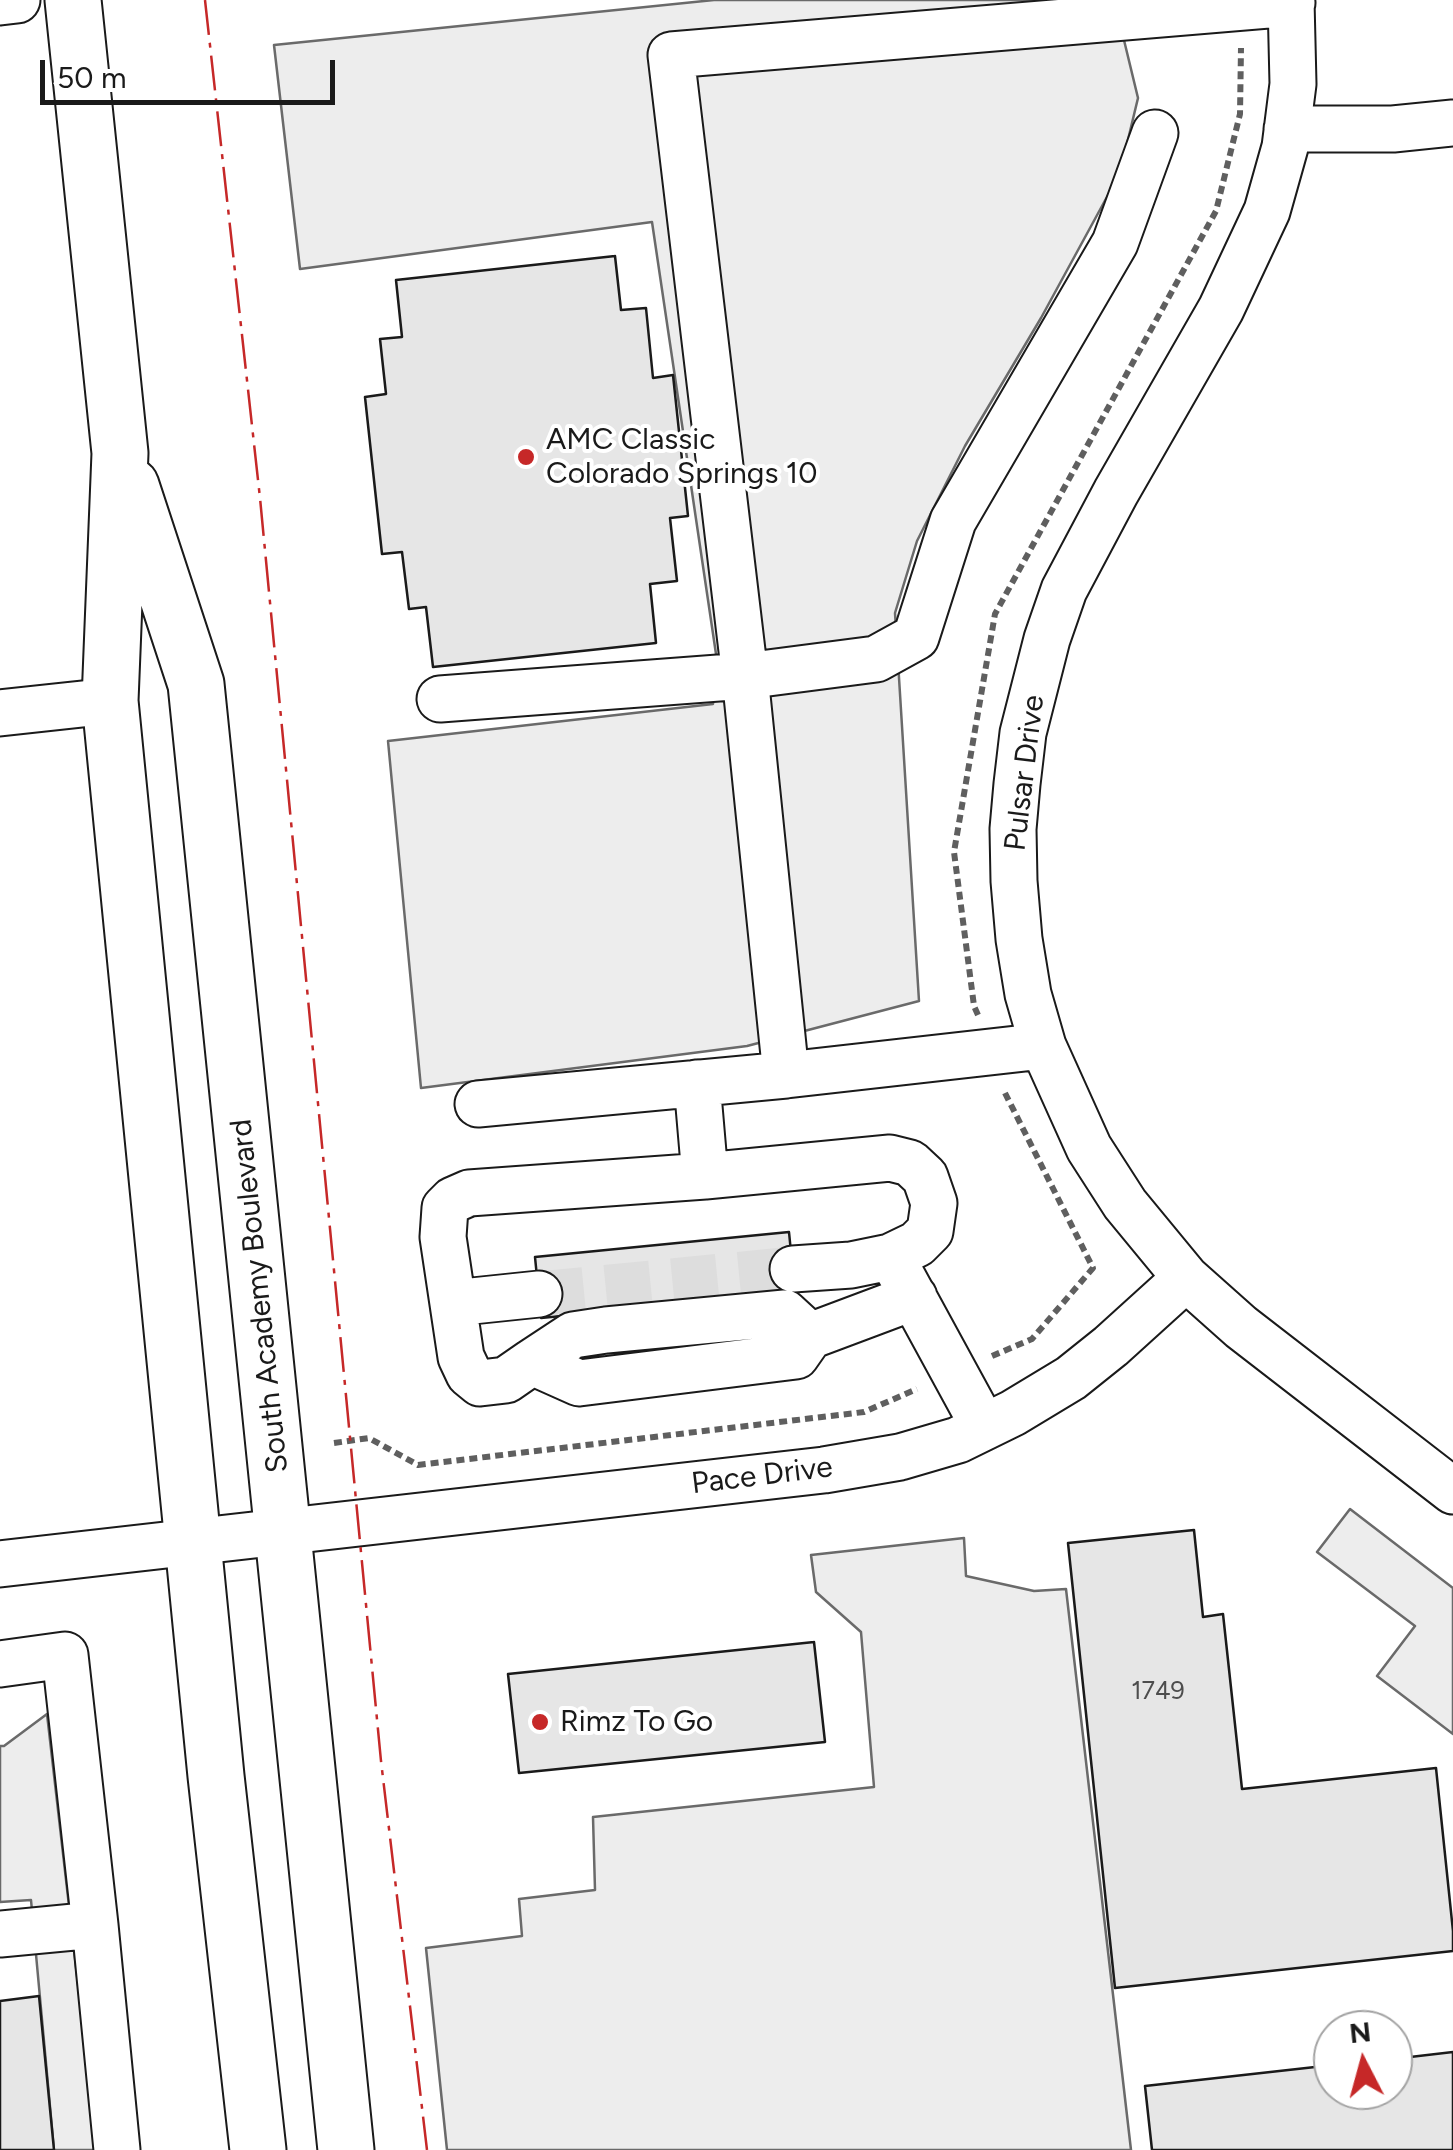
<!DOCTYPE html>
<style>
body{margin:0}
#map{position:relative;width:1453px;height:2150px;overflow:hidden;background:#fff;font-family:Figtree,sans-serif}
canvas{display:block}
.north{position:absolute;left:1313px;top:2010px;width:100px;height:100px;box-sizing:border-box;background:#fff;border:2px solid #a3a3a3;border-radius:50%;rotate:354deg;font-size:28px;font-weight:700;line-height:40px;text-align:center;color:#1a1a1a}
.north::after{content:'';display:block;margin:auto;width:35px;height:45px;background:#c62828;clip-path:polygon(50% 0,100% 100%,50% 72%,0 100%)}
.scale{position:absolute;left:40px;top:60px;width:295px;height:45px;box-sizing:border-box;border:5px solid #1a1a1a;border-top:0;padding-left:12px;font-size:30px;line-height:35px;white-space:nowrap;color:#1a1a1a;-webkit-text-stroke:8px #fff;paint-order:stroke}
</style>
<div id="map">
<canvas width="1453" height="2150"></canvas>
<div class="north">N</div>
<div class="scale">50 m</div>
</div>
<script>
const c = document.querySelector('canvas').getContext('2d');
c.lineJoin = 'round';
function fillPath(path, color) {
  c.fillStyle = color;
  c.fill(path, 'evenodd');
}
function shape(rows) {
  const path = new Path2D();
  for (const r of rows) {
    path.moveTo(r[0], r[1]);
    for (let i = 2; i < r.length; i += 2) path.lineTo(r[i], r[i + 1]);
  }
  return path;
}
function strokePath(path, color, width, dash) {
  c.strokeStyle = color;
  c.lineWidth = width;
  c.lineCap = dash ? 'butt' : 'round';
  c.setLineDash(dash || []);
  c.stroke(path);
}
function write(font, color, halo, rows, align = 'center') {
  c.font = font + ' Figtree,sans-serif';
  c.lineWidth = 8;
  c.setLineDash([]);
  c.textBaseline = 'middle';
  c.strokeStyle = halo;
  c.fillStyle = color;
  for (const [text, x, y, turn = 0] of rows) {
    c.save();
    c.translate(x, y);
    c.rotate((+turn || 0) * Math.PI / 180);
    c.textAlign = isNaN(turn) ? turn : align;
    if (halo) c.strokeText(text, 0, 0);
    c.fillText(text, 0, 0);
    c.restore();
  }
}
const parking = shape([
 [714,0,1150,0,1123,36,1138,98,1120,173,1041,318,965,446,917,541,895,613,919,1001,747,1046,421,1088,388,741,713,704,716,654,652,222,300,269,274,45,714,0],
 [1350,1509,1453,1588,1453,1734,1377,1676,1415,1626,1317,1552,1350,1509],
 [964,1538,966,1576,1034,1591,1066,1589,1131,2150,447,2150,426,1948,522,1936,519,1899,595,1890,593,1817,874,1787,861,1632,816,1592,811,1555,964,1538],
 [47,1714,97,2150,54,2150,31,1900,0,1902,0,1746,4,1746,47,1714]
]);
const building = shape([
 [615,256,621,310,646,308,653,378,673,375,688,516,670,518,677,581,650,584,656,643,433,667,426,607,409,609,402,552,382,554,365,397,386,394,380,339,402,337,396,280,615,256],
 [789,1232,795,1293,541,1318,535,1257,789,1232],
 [1194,1530,1203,1617,1223,1614,1242,1789,1436,1768,1453,1931,1453,1951,1115,1988,1068,1543,1194,1530],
 [814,1642,825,1742,519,1773,508,1674,814,1642],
 [39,1996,54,2150,0,2150,0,2001,39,1996],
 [1453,2052,1453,2150,1152,2150,1145,2086,1333,2065,1333,2090,1393,2090,1393,2059,1453,2052]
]);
const minorTunnel = shape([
 [539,1294,793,1269]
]);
const path = shape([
 [978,1015,974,1006,954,852,995,614,1216,211,1240,114,1241,48],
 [992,1356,1032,1339,1093,1268,1005,1093],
 [334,1443,369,1438,418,1465,864,1412,917,1389]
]);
const minor = shape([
 [1291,0,1293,84,1285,147,1267,211,1221,309,1116,492,1064,590,1047,639,1023,733,1017,784,1013,829,1014,881,1019,939,1028,994,1043,1046,1089,1148,1125,1204,1186,1278,1241,1327,1453,1491],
 [0,2,17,0],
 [1287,129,1393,129,1453,123],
 [440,699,745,676,876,659,916,637,953,521,1115,243,1155,133],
 [0,713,110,701],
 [1043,1046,786,1075,745,676,671,55,1292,3],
 [697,1083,705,1176],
 [478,1104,786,1075],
 [899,1271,984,1427],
 [453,1303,539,1294],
 [783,1339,810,1336,914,1297],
 [532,1362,579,1383,796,1356,810,1336,785,1313,606,1330,573,1335,532,1362,506,1380,480,1383,469,1374,461,1357,443,1237,445,1208,453,1200,469,1193,705,1176,890,1158,910,1163,925,1177,934,1203,930,1231,917,1244,890,1257,851,1265,793,1269],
 [0,1564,824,1470,900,1457,958,1440,1013,1413,1071,1378,1111,1346,1186,1278],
 [0,1664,65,1655,95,1925,0,1934],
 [95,1925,117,2150]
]);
const highway = shape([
 [73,0,120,453,110,701,216,1776,258,2150],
 [131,486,196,684,346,2150]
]);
const power = shape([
 [205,0,260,498,381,1761,427,2150]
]);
const markers = [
 [526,457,10,"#c62828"],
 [540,1722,10,"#c62828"]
];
const numberNames = [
 ["1749",1158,1692]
];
const poiNames = [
 ["AMC Classic",546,440],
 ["Colorado Springs 10",546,474],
 ["Rimz To Go",560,1722]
];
const streetNames = [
 ["Pulsar Drive",1025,773,-83],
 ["South Academy Boulevard",260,1296,-96],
 ["Pace Drive",762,1476,-7]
];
fillPath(parking, '#ededed');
strokePath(parking, '#6a6a6a', 2.5);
fillPath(building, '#e6e6e6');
strokePath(building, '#1a1a1a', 2.5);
strokePath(minorTunnel, '#ddd', 45, [45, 22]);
strokePath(minor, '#1a1a1a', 49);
strokePath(highway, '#1a1a1a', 59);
strokePath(path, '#5f5f5f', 6, [8, 5]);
strokePath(minor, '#fff', 45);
strokePath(highway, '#fff', 55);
strokePath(power, '#c62828', 2.5, [35, 8, 5, 8]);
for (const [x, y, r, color] of markers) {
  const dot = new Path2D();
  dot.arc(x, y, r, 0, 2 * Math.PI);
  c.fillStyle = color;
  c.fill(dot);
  strokePath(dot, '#fff', 4);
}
write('25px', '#4d4d4d', null, numberNames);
write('30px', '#1a1a1a', '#fff', poiNames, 'left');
write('30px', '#1a1a1a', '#fff', streetNames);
</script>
